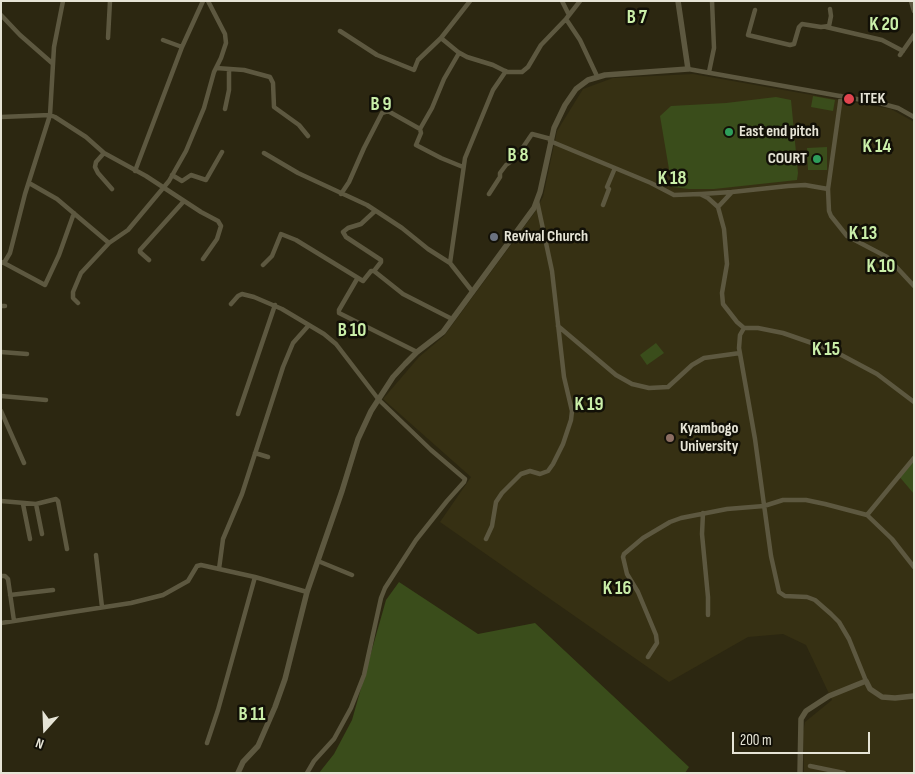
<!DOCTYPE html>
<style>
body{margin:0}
#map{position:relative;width:915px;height:774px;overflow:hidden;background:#2c2711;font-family:"Sofia Sans Condensed",sans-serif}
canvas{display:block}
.frame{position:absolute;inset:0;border:2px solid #e6e4d6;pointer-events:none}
.north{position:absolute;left:20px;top:704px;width:50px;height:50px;-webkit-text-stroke:4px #121007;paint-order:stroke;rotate:200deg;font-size:14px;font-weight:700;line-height:20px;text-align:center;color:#e6e4d6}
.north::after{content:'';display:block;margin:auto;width:18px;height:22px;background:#e6e4d6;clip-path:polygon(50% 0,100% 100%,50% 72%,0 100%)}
.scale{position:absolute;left:732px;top:732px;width:138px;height:22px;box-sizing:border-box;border:2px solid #e6e4d6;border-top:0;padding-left:6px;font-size:15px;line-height:18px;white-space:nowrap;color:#e6e4d6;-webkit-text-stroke:4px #121007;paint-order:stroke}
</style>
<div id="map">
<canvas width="915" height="774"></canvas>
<div class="frame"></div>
<div class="north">N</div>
<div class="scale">200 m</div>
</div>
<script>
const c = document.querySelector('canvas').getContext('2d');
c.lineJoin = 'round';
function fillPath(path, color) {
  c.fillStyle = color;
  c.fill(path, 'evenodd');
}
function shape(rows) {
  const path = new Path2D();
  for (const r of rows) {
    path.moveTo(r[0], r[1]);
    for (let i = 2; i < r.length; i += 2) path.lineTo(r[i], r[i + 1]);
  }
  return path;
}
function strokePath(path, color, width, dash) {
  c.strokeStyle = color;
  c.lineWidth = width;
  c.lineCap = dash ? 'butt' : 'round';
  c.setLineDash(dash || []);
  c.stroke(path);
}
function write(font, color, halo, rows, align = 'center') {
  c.font = font + ' "Sofia Sans Condensed",sans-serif';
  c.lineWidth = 5;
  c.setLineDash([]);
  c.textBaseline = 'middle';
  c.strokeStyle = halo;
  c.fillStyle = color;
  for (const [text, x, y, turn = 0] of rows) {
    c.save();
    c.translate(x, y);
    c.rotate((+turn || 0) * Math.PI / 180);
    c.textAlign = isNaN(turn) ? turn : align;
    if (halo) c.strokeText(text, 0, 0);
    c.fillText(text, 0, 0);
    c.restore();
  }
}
const built = shape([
 [693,74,891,109,914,122,914,773,804,773,803,733,805,722,832,700,806,645,783,634,748,637,669,682,440,522,471,477,383,399,419,357,444,336,535,212,543,197,557,131,583,89,613,78]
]);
const green = shape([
 [813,96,835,100,833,111,811,107],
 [776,97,791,100,798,173,797,180,714,189,689,189,672,187,660,116,671,106,726,103],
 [827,147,827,170,808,170,807,148],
 [656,343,664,353,647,365,640,355],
 [914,458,914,494,898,475],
 [399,582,478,634,535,623,689,767,685,773,319,773,334,754,352,720,386,600]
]);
const minor = shape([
 [562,1,569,15],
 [911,1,914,11],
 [755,10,748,35,790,45,794,44,799,27,802,24,821,27,829,26,831,16,830,9],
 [1,15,20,35,52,63],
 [566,19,580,40,597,76],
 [826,27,882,40,903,51],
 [340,31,377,55,414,70,418,60,441,38,470,1],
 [108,38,110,1],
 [441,38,458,52,467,57,493,65,507,72,522,72,528,67,541,45,566,19,580,1],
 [163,40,182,47],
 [459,53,444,79,432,108,420,129,421,133,416,145,441,158,463,167],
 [900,55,914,35],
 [216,68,244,70,270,77,273,83,274,107,299,125,308,136],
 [688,69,879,103,898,108,914,117],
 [709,72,714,48,712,1],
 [841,96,828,189,829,211,831,216,847,236,887,257,914,286],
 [225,109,229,90,229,69],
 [1,117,50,115,55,117,86,137,104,153,146,176,201,212,218,221,221,226,217,239,203,259],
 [550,141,651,183,674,195,700,194,708,198,718,207],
 [104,153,96,162,95,167,98,173,112,189],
 [264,153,298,173,367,205,402,228,428,249,450,263,472,291],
 [135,171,182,47,203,1],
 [172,175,182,181,191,175,206,180,222,152],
 [29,183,57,199,109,243,128,230,169,181,186,151,204,108,214,72,221,58,226,43,225,34,208,1],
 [341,194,349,182,364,148,382,113,388,111,420,129],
 [489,194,500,177,500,173,506,165,515,159,532,134,551,139],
 [701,194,732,192],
 [603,205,609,189,607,187,615,168],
 [149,260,140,252,140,250,184,201],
 [1,262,4,263,10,253,25,194,50,115,54,47,63,1],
 [4,263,45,285,59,255,74,213],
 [450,263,465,158,493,90,506,71],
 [263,265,272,256,281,234,296,240,363,281,371,271,374,271,381,262,381,260,346,237,343,232,348,228,361,224,375,211],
 [374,271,403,294,452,319],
 [357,279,339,310,339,313,417,352],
 [78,303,73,298,73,292,81,273,109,243],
 [231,304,238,296,242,294,254,297,282,309,324,334,336,344,379,400,431,450,465,479,464,482,447,501,416,540,385,588,381,598,364,675,351,708,334,739,314,761,307,773],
 [1,306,5,306],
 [558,326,616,375,632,384,649,388,668,387,692,365,704,358,740,353],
 [744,328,740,335,739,348,755,439,771,556,779,592,785,596,807,597,815,600,831,614,839,622,849,639,866,681],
 [744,328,737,322,723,304,722,293,727,264,724,229,718,207,732,192,788,186,805,185,828,189],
 [744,328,758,328,783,333,832,350,877,374,914,402],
 [1,352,27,354],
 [1,396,46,400],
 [1,411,24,463],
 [238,414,275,305],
 [255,453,268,457],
 [1,501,36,504,56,499,58,501,67,549],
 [23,504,30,539],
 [36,504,42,534],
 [703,513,702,534,708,597,708,615],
 [867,515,914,458],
 [486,539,492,526,496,502,502,493,521,474,530,471,540,474,548,471,553,464,563,444,571,420,572,411,564,377,552,271,537,201],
 [96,555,102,607],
 [318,561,352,575],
 [219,569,223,539,242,494,283,367,293,343,309,325],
 [1,576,5,576,8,579,14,621],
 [10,595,53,590],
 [1,623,131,603,163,595,188,581,197,566,201,565,255,577,307,592],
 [648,657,657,643,656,635,638,592,627,574,623,557,624,554,643,538,670,522,681,518,727,509,764,506,783,500,806,500,825,504,867,515,892,539,914,567],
 [207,743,218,710,255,577],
 [810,766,844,773]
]);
const tertiary = shape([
 [238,773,243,762,258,746,275,707,285,679,307,592,342,491,358,439,371,411,393,377,405,364,417,352,443,332,534,208,540,192,554,128,565,105,576,89,588,80,605,75,688,69,678,1],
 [800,773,801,719,806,711,829,696,866,681,870,689,882,697,895,698,914,696]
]);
const markers = [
 [849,99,6,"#e0444e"],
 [729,132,5,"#2e9e5b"],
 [817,159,5,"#2e9e5b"],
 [494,237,5,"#6b7280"],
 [670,438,5,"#8d6e63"]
];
const poiNames = [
 ["ITEK",860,99],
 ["East end pitch",739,132],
 ["COURT",807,159,"right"],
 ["Revival Church",504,237],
 ["Kyambogo",680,429],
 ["University",680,447]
];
const quarterNames = [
 ["B 7",637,18],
 ["K 20",884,25],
 ["B 9",381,105],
 ["K 14",877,147],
 ["B 8",518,156],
 ["K 18",672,179],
 ["K 13",863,234],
 ["K 10",881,267],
 ["B 10",352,331],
 ["K 15",826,350],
 ["K 19",589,405],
 ["K 16",617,589],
 ["B 11",252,715]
];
fillPath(built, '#363013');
fillPath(green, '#3a4d1b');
strokePath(minor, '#5d5840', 4.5);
strokePath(tertiary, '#5d5840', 5.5);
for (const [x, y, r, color] of markers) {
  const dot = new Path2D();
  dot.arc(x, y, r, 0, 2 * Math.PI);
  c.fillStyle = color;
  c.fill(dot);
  strokePath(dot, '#121007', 2);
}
write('bold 16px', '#e6e4d6', '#121007', poiNames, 'left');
write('bold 19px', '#caefa9', '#121007', quarterNames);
</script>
